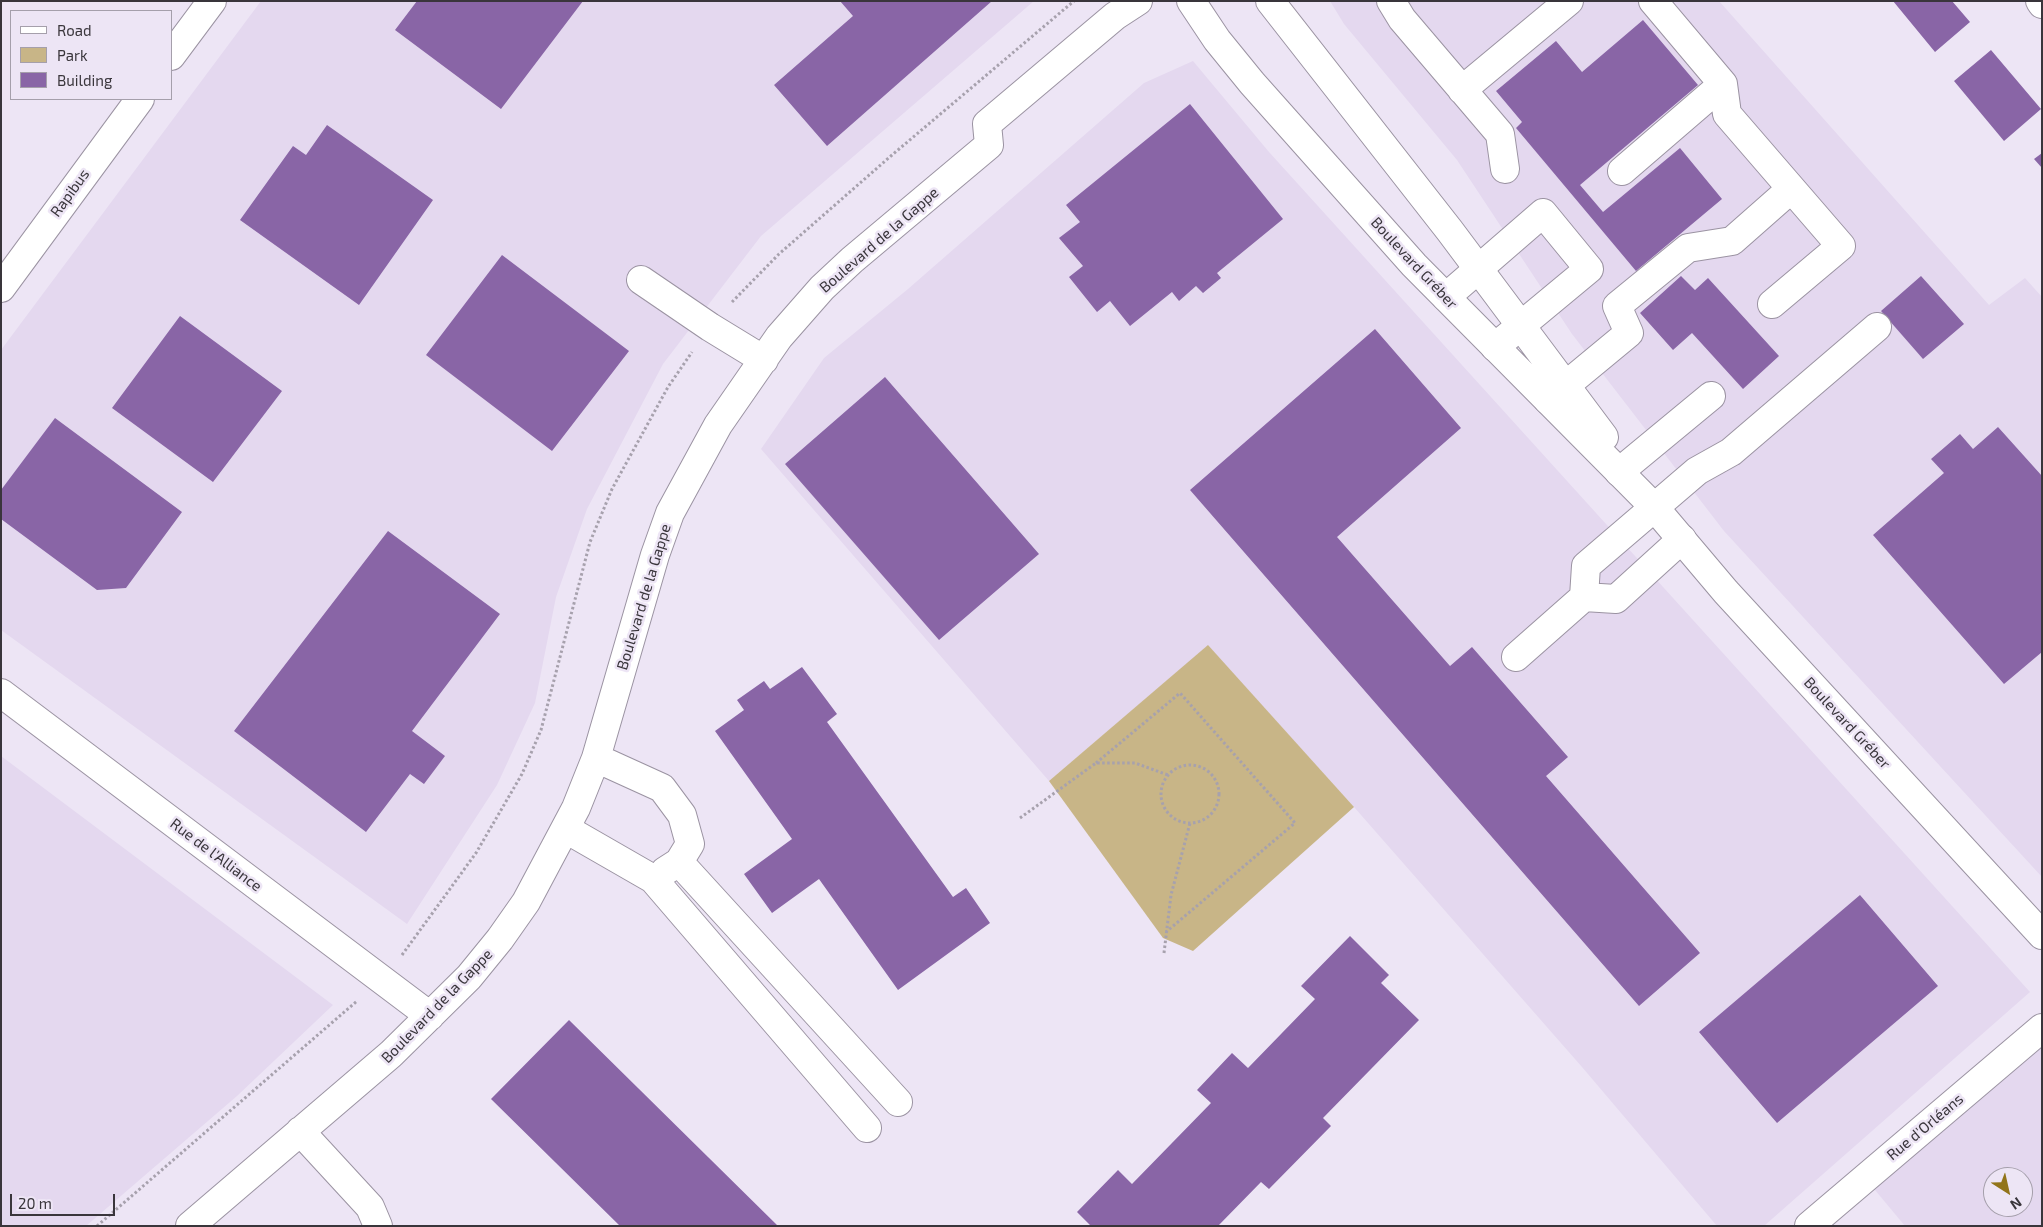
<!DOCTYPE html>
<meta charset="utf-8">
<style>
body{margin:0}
#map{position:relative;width:2043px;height:1227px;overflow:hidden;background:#ede5f5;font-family:"Exo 2",sans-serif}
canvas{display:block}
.frame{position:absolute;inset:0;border:2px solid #39353b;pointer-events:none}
.legend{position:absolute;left:10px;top:10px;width:162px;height:90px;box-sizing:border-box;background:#ede5f5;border:1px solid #a59fab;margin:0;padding:6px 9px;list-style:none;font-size:15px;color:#39353b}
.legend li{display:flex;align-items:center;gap:10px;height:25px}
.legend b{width:25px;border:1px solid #a59fab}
.north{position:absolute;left:1983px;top:1167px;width:50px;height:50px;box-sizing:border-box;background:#ede5f5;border:1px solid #a59fab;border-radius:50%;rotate:145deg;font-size:14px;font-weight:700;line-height:20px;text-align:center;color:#39353b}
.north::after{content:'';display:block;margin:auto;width:18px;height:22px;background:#92741a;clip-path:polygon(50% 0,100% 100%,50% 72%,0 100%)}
.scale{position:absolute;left:10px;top:1194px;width:105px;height:22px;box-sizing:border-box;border:2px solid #39353b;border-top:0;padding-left:6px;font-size:15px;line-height:18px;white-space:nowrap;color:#39353b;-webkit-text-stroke:4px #ede5f5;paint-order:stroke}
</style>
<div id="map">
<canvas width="2043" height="1227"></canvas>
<div class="frame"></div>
<ul class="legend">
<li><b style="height:6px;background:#fff"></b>Road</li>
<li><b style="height:14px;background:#c8b587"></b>Park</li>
<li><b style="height:14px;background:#8965a6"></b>Building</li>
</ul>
<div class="north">N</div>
<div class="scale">20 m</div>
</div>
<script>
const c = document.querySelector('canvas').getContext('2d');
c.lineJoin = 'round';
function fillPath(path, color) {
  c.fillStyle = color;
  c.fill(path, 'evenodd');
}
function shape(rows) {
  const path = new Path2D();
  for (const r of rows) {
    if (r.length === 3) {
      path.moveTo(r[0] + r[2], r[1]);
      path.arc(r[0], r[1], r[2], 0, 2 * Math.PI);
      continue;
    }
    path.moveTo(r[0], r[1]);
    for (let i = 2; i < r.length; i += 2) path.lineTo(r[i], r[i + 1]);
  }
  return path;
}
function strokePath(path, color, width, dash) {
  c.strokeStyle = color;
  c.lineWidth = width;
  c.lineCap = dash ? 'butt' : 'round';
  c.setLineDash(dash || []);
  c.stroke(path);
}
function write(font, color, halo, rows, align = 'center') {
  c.font = font + ' "Exo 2",sans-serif';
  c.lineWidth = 5;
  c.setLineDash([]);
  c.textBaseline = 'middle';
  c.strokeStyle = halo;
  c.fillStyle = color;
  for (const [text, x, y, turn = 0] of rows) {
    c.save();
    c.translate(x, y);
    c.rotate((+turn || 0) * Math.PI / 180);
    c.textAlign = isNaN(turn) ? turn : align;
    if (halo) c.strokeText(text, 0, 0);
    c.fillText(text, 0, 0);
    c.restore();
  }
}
const built = shape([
 [261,1,1034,1,761,236,663,364,587,509,556,597,535,703,497,785,407,924,1,630,1,350],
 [1330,1,1719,1,1989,305,2025,278,2042,297,2042,877,1724,531,1572,334,1457,160,1344,24],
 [1193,61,1269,152,2030,992,1764,1226,1717,1226,1582,1067,1354,807,1208,646,1049,781,761,449,824,358,908,289,1144,83],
 [1,756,333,1005,237,1096,86,1226,1,1226],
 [2042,1028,2042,1226,1905,1226,1865,1178],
 [1993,1177,2023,1177,2023,1207,1993,1207]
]);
const green = shape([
 [1208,645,1354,807,1193,951,1163,938,1049,781]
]);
const building = shape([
 [417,1,583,1,501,109,395,30],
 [840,1,992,1,827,146,774,85,853,16],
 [1893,1,1952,1,1970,22,1935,52],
 [1643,20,1698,85,1580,185,1603,212,1680,148,1722,199,1636,271,1516,128,1522,122,1496,91,1556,41,1582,72],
 [1991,50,2041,109,2004,141,1954,81],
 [1190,104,1283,219,1217,273,1221,278,1203,293,1196,286,1179,301,1172,292,1130,326,1110,301,1097,312,1069,277,1083,266,1059,238,1080,222,1066,205],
 [327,125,433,200,359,305,240,220,293,146,306,155],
 [2042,153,2042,168,2034,159],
 [502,255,629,351,552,451,426,355],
 [1681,276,1695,290,1708,278,1779,356,1743,389,1692,333,1673,350,1640,313],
 [1921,276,1964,324,1923,359,1881,311],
 [180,316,282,391,213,482,112,408],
 [1375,329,1461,428,1337,537,1450,666,1472,647,1568,757,1546,776,1700,953,1639,1006,1190,490],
 [885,377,1039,554,939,640,785,464],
 [55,418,182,512,126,588,97,590,1,519,1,490],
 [1998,427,2042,476,2042,652,2004,684,1873,535,1944,473,1931,459,1960,434,1973,449],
 [388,531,500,614,412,731,445,756,424,784,410,774,366,832,234,731],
 [802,667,837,714,827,722,953,897,966,888,990,923,898,990,819,879,772,913,744,874,792,839,715,731,744,710,737,700,764,681,770,689],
 [1860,895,1938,986,1777,1123,1699,1032],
 [1350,936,1389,975,1381,983,1419,1020,1323,1118,1331,1126,1269,1189,1261,1182,1218,1226,1091,1226,1077,1212,1118,1170,1132,1184,1211,1103,1197,1090,1232,1053,1248,1068,1315,999,1301,986],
 [569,1020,778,1226,620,1226,491,1099]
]);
const path = shape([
 [732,302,779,254,892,155,1074,1],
 [1096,763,1180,693,1295,823,1166,932],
 [1190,794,29],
 [1020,818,1096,763,1135,763,1168,775],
 [1164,953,1171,895,1190,823],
 [402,955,476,853,522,774,541,730,590,542,612,489,668,387,692,352],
 [97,1226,357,1001]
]);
const minor = shape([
 [1391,1,1402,19,1500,134,1505,169],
 [2040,1,2042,4],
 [171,56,212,1],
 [1723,84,1727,114,1841,246,1772,304],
 [1462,90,1569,1],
 [1622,171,1723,84,1653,1],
 [641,280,710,327,764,360],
 [1,288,140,99],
 [1446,297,1543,213,1589,269,1495,347],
 [1548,400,1629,333,1617,306,1688,248,1732,241,1791,189],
 [1619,472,1711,396],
 [1584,597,1586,566,1697,471,1731,452,1877,327],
 [1516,657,1584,597,1616,599,1682,539],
 [1,693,430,1016],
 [596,758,662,788,682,815,690,844,679,862,665,871],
 [566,829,653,879,867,1128],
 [679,862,898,1102],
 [300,1131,370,1207,378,1226],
 [190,1226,391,1054,469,977,500,939,526,902,576,808,596,758,655,555,670,513,718,425,779,337,822,288,852,260,989,145,987,124,1115,16,1138,1],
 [1809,1226,2042,1028]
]);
const major = shape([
 [1191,1,1217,40,1252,83,1414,265,1655,508,1726,592,2042,935],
 [1270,1,1450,231,1604,437]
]);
const streetNames = [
 ["Rapibus",70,193,-54],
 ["Boulevard de la Gappe",879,240,-41],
 ["Boulevard Gréber",1414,263,47],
 ["Boulevard de la Gappe",644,597,-73],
 ["Boulevard Gréber",1847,723,47],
 ["Rue de l'Alliance",216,855,37],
 ["Boulevard de la Gappe",437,1006,-46],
 ["Rue d'Orléans",1925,1127,-40]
];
fillPath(built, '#e4d8ef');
fillPath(green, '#c8b587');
fillPath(building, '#8965a6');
strokePath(minor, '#9b93a2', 30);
strokePath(major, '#9b93a2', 30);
strokePath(path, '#a7a1ad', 3, [2.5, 2.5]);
strokePath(minor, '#fff', 28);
strokePath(major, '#fff', 28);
write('15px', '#39353b', '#ede5f5', streetNames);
</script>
